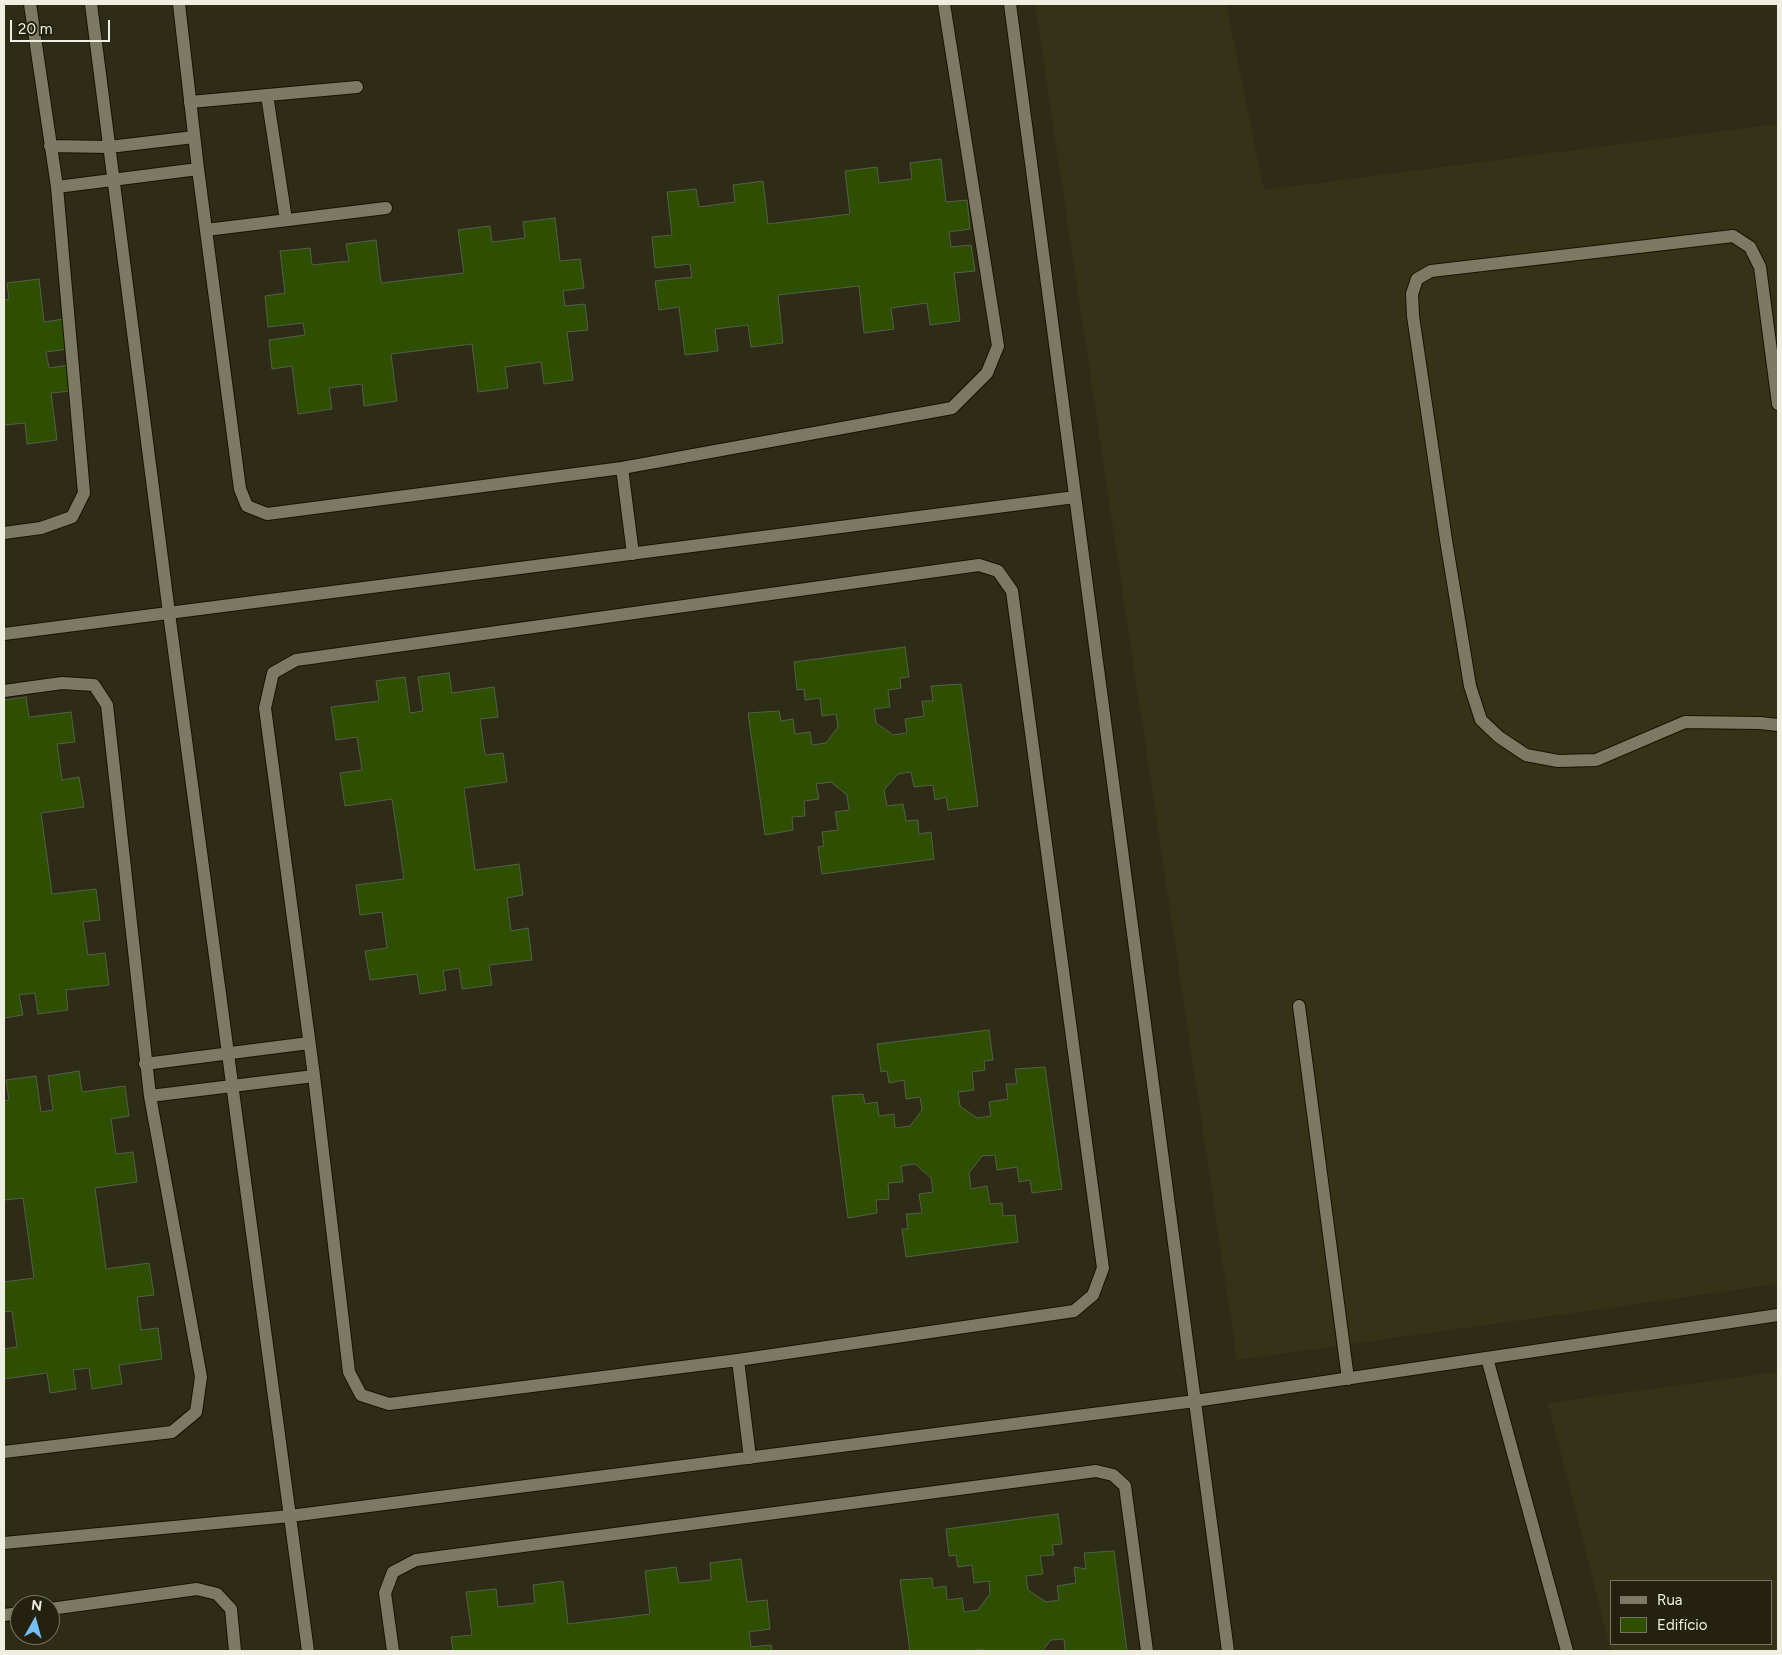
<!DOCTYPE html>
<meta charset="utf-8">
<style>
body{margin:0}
#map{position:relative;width:1782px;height:1655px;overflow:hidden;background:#2e2c17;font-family:Figtree,sans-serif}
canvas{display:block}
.frame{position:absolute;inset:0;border:5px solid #eeeee1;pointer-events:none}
.legend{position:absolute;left:1610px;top:1580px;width:162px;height:65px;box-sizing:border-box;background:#24220e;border:1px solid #757462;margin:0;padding:6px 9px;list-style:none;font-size:15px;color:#eeeee1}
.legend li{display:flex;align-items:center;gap:10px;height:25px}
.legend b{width:25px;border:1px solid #757462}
.north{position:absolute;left:10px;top:1595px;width:50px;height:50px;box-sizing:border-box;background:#24220e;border:1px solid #757462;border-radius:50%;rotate:7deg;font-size:14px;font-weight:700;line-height:20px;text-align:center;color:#eeeee1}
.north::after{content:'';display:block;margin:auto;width:18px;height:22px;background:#74c0f6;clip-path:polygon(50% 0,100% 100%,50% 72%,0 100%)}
.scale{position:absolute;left:10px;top:20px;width:100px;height:22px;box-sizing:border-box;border:2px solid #eeeee1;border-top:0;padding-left:6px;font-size:15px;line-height:18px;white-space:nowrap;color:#eeeee1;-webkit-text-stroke:4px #24220e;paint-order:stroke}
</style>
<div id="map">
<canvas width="1782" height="1655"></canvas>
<div class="frame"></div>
<ul class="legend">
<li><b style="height:6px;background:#7c7a63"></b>Rua</li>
<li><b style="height:14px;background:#2e4e00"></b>Edifício</li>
</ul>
<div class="north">N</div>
<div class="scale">20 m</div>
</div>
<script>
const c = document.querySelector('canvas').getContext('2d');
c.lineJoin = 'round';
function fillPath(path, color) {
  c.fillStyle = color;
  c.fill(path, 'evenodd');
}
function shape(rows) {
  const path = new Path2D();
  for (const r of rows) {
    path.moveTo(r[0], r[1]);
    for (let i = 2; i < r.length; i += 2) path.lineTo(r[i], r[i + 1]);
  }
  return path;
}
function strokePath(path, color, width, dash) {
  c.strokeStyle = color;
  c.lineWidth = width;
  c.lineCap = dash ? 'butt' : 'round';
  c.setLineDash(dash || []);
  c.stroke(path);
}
const built = shape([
 [1035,4,1226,4,1264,190,1778,124,1778,1284,1237,1360],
 [1778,1372,1778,1651,1611,1651,1548,1403],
 [1611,1581,1771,1581,1771,1644,1611,1644]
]);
const building = shape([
 [941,159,946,202,967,200,970,229,949,232,951,247,971,245,975,271,954,273,960,321,930,325,927,303,891,308,894,329,864,333,859,286,778,295,783,343,751,347,748,325,715,329,718,351,685,355,679,307,659,310,655,281,692,277,690,264,655,268,652,237,672,235,667,192,696,189,699,207,735,202,733,185,763,181,768,224,850,214,845,171,877,167,879,183,912,179,910,163,941,159],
 [555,218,560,261,580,259,584,288,563,291,565,306,585,304,588,330,567,332,573,380,544,384,541,362,505,367,508,388,478,392,472,344,391,354,397,401,364,406,362,384,329,388,332,409,298,414,292,366,272,369,269,340,305,335,303,323,268,327,265,296,285,293,280,251,310,248,312,265,349,261,346,244,376,240,381,283,464,273,458,230,490,226,492,242,525,238,523,222,555,218],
 [39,279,44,322,64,319,68,349,46,352,49,368,69,365,71,391,51,393,57,440,27,444,25,423,4,425,4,300,9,299,7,283,39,279],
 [905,647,909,677,900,678,901,688,888,690,890,707,874,709,876,723,893,735,907,733,905,719,924,716,922,701,933,701,931,686,961,684,978,806,948,810,946,797,935,800,933,785,914,787,911,772,898,774,884,790,887,806,903,804,906,821,918,820,919,834,931,832,934,859,822,874,818,847,824,846,822,832,838,830,835,812,849,810,847,795,831,782,816,784,819,799,804,801,805,816,792,817,793,830,765,835,748,713,779,711,781,721,793,719,795,734,810,732,812,745,826,743,838,727,836,714,822,716,820,698,805,700,804,689,797,690,794,662,905,647],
 [449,673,452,693,494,687,498,717,480,719,485,755,503,753,507,782,464,788,475,870,519,864,523,895,507,898,511,931,528,928,532,960,489,965,492,985,462,989,459,968,443,971,446,990,420,994,417,974,370,980,365,951,387,948,382,912,360,915,356,885,404,879,392,799,345,806,340,773,362,770,357,737,336,740,331,707,379,701,376,681,405,677,410,713,423,711,418,677,449,673],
 [26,697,29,717,71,712,75,742,57,744,62,780,79,777,84,807,41,813,52,894,96,889,100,920,83,922,88,955,105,953,109,985,66,990,68,1010,38,1014,35,993,19,995,23,1015,4,1018,4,700,26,697],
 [989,1030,993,1060,984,1061,985,1070,972,1072,974,1090,958,1092,960,1106,977,1118,991,1116,989,1102,1008,1099,1006,1084,1017,1084,1015,1069,1045,1067,1062,1189,1032,1193,1030,1180,1019,1182,1017,1167,997,1170,995,1155,982,1156,969,1173,971,1189,987,1186,990,1204,1002,1203,1003,1216,1015,1215,1018,1242,906,1257,902,1229,908,1229,906,1214,922,1213,919,1194,933,1192,931,1178,915,1164,901,1166,903,1182,888,1183,889,1199,876,1200,877,1213,848,1218,832,1096,863,1094,865,1104,877,1102,879,1116,894,1114,895,1128,910,1126,922,1110,920,1097,906,1099,904,1080,889,1083,887,1071,881,1072,877,1044,989,1030],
 [79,1071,82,1092,125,1086,129,1116,111,1119,116,1154,133,1152,137,1182,95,1188,106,1269,149,1263,154,1295,137,1297,141,1330,158,1328,162,1359,119,1365,122,1384,92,1389,89,1368,73,1370,76,1389,50,1393,47,1373,4,1379,4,1349,17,1347,12,1311,4,1312,4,1282,34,1278,23,1198,4,1200,4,1101,9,1100,6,1080,36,1076,41,1112,53,1110,48,1076,79,1071],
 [1058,1514,1062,1544,1052,1545,1054,1555,1040,1556,1043,1574,1026,1576,1028,1590,1046,1602,1059,1600,1057,1586,1076,1583,1074,1567,1086,1569,1084,1553,1114,1551,1127,1651,1065,1651,1064,1639,1051,1640,1042,1651,986,1651,983,1649,969,1651,910,1651,900,1580,932,1578,933,1588,946,1586,947,1600,962,1598,964,1612,978,1610,990,1594,989,1581,974,1583,972,1565,958,1567,956,1555,949,1556,946,1529,1058,1514],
 [741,1559,747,1602,767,1600,770,1629,749,1632,751,1647,771,1645,772,1651,453,1651,451,1637,472,1635,466,1592,496,1589,498,1607,535,1603,533,1585,563,1581,568,1624,650,1614,645,1571,676,1567,679,1583,711,1580,710,1563,741,1559]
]);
const lane = shape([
 [267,95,286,220],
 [190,102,357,87],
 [206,230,386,208],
 [1778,404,1760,267,1750,247,1733,236,1431,271,1417,279,1412,294,1413,316,1446,540,1470,686,1481,720,1499,737,1526,755,1558,761,1596,760,1685,722,1760,723,1778,725],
 [1299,1006,1348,1379]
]);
const street = shape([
 [91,4,169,613,308,1651],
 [179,4,198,169,240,489,247,506,267,514,622,468,952,408,987,373,998,346,944,4],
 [1010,4,1228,1651],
 [50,146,109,147,194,137],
 [57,187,198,169],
 [622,468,633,554],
 [4,533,41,528,72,517,84,493,57,187,30,4],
 [979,565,998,571,1012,591,1103,1268,1093,1295,1074,1311,738,1360,389,1404,361,1395,349,1372,314,1076,265,708,273,673,296,660,979,565],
 [4,634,1075,497],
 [4,691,62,683,94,685,107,705,150,1096,201,1377,196,1412,172,1432,4,1452],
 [145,1064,309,1043],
 [150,1096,314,1076],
 [1487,1358,1567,1651],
 [738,1360,750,1458],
 [4,1543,290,1516,1195,1401,1778,1315],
 [50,1609,197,1589,217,1594,231,1609,235,1651],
 [4,1615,20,1613],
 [393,1651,385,1593,393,1572,416,1560,1096,1471,1113,1475,1125,1486,1147,1651]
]);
fillPath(built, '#353317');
fillPath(building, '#2e4e00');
strokePath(building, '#545f4b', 1);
strokePath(lane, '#161402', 14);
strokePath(street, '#161402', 14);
strokePath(lane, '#7c7a63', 12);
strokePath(street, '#7c7a63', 12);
</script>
